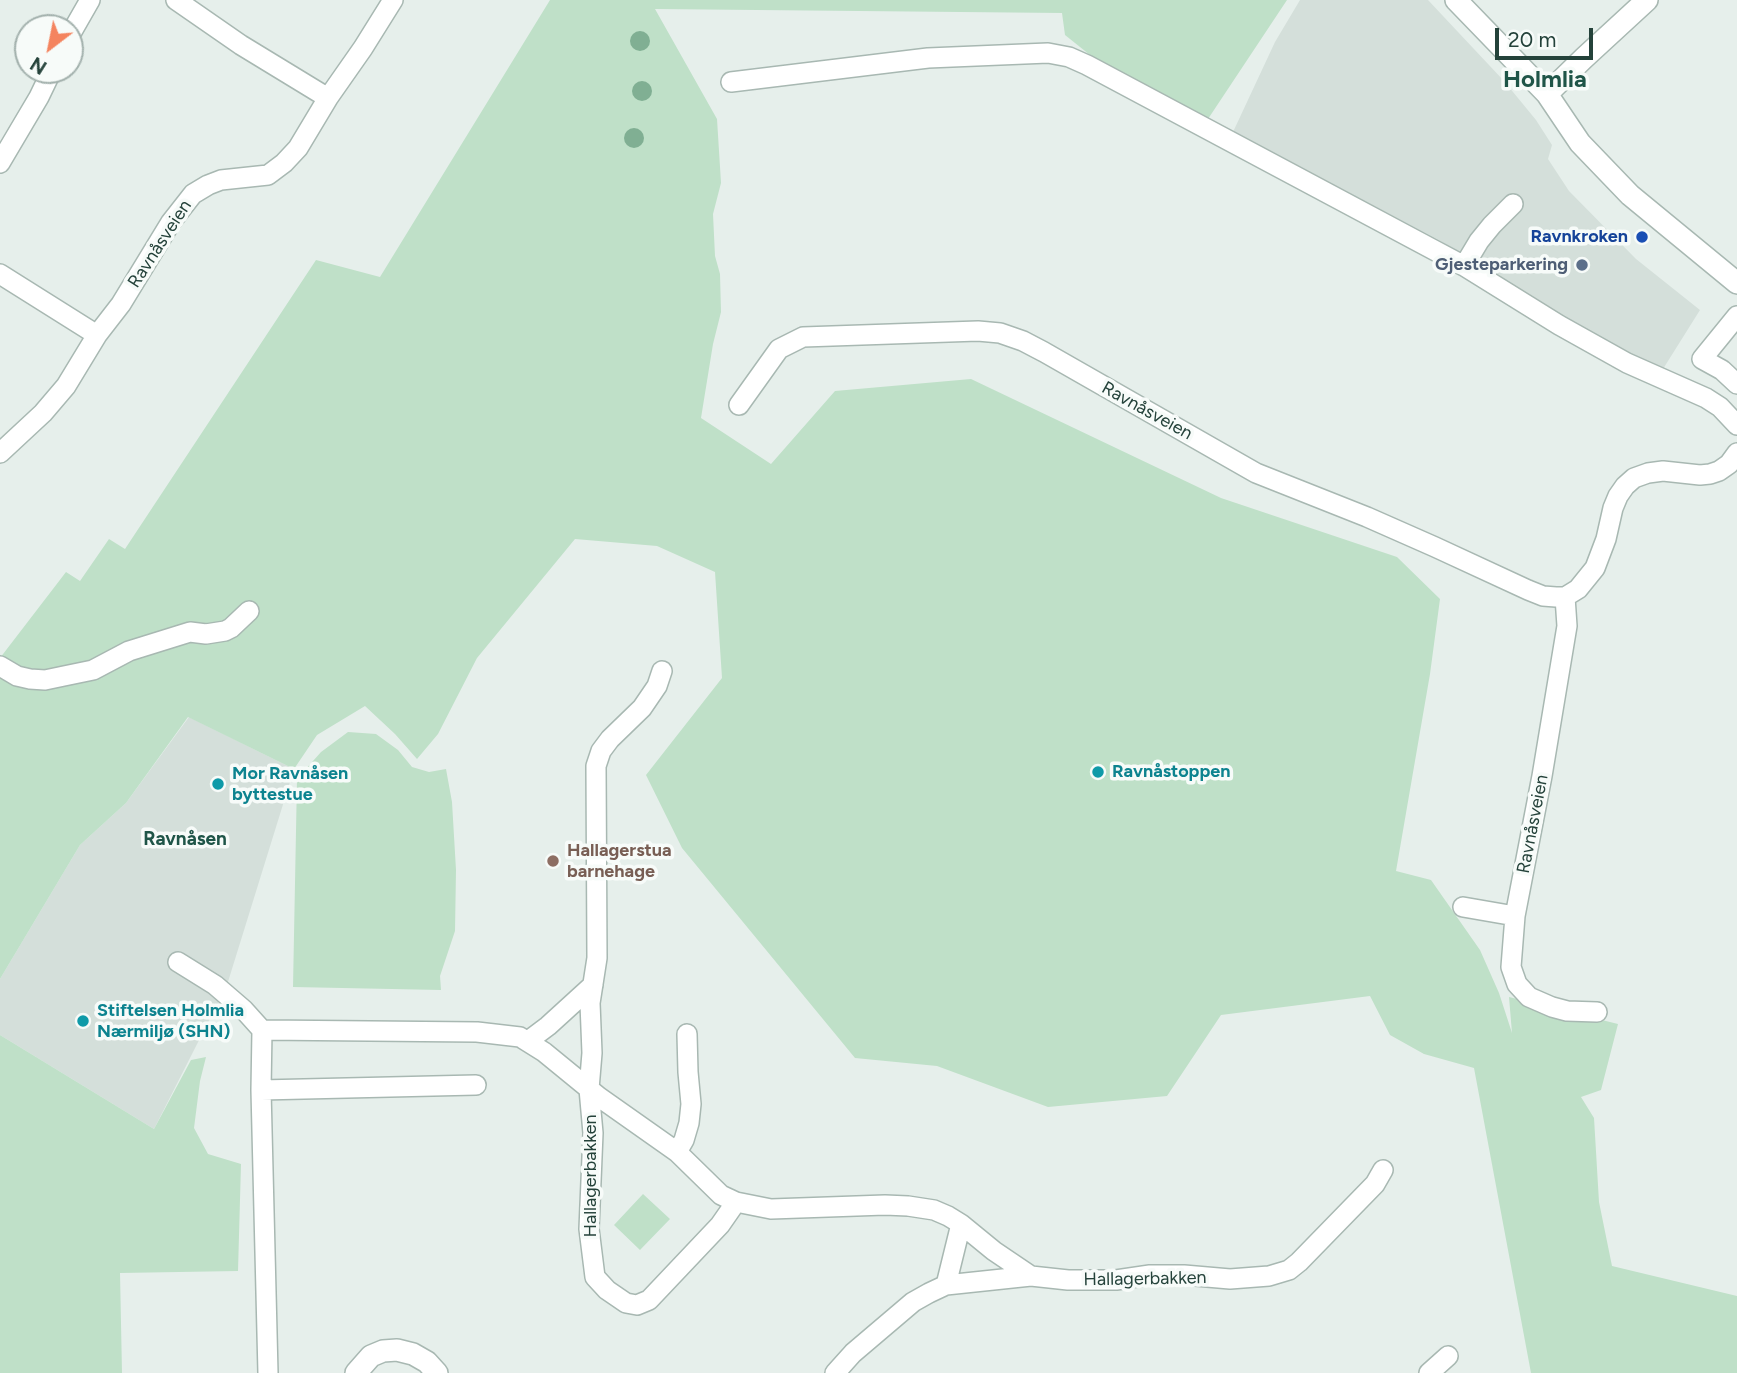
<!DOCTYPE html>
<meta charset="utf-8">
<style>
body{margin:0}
#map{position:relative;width:1737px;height:1373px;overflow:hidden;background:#e6efeb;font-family:Figtree,sans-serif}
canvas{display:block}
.north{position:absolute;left:14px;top:14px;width:70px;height:70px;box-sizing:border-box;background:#f7fbf9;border:2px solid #a3b1ad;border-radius:50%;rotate:212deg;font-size:19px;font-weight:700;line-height:28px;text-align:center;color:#24423a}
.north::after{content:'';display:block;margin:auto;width:24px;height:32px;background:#f4845f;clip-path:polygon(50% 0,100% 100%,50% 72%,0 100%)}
.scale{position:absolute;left:1495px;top:28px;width:98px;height:32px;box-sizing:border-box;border:4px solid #24423a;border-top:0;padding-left:9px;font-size:21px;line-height:24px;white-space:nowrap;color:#24423a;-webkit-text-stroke:5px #f7fbf9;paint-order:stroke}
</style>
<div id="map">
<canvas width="1737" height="1373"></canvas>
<div class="north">N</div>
<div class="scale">20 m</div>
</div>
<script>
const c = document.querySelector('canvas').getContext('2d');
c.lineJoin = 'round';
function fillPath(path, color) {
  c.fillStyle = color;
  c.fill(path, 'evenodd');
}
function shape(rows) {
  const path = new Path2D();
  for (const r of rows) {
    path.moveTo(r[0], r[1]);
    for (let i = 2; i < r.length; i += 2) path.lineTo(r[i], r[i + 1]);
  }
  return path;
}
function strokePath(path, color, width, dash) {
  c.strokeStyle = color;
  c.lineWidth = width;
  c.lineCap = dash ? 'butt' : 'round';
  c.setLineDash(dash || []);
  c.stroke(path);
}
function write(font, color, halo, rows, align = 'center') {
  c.font = font + ' Figtree,sans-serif';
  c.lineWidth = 7;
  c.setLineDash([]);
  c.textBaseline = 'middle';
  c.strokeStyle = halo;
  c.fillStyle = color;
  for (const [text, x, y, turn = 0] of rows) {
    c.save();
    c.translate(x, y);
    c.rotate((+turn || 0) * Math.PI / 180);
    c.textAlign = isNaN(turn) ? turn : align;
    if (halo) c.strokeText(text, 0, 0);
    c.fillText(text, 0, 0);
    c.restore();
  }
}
const built = shape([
 [1300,0,1428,0,1504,81,1536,120,1552,145,1548,159,1569,191,1636,259,1700,310,1663,369,1612,347,1439,240,1233,132,1275,42],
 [189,717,294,769,227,985,154,1129,0,1035,0,979,80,845,126,803]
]);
const green = shape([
 [550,0,1287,0,1206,122,1095,59,1065,35,1062,13,655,9,717,119,721,183,713,214,715,256,720,274,721,312,713,344,701,418,771,464,835,391,971,379,1221,498,1397,557,1440,599,1430,674,1396,871,1431,880,1480,950,1499,993,1512,1033,1509,997,1618,1024,1601,1090,1581,1097,1594,1118,1599,1202,1612,1266,1737,1296,1737,1373,1531,1373,1474,1068,1424,1054,1390,1035,1370,996,1221,1015,1167,1096,1048,1107,937,1066,855,1058,682,848,646,775,722,678,715,572,657,546,575,539,477,658,438,734,417,759,395,734,365,706,317,735,294,769,188,717,126,803,80,845,0,979,0,658,66,572,80,581,109,539,125,549,316,260,380,277],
 [348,732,376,734,398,750,412,767,429,772,446,769,452,802,456,870,455,931,440,976,441,990,293,987,297,779,321,752],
 [0,1035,154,1129,191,1060,206,1057,200,1081,194,1128,208,1154,241,1164,238,1271,120,1273,122,1373,0,1373],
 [643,1194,670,1219,640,1250,614,1225]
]);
const lane = shape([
 [70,35,90,0],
 [731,82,928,58,1048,53,1069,57,1087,65,1464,266,1559,325,1627,363,1706,398,1720,407,1737,425],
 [328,98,363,48,393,0],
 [0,163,39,97,52,70],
 [1464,266,1479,241,1492,225,1513,204],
 [0,274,97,335],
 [1737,316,1702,359,1722,370,1737,384],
 [739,405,779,349,803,337,978,331,1000,333,1023,341,1044,352,1256,473,1367,517,1435,547,1528,590,1543,596,1556,597,1565,597,1578,589,1595,568,1606,539,1613,508,1618,496,1625,486,1634,478,1648,473,1663,471,1700,475,1710,474,1719,471,1729,464,1737,453],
 [0,453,43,413,66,386,97,335,121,304,171,222,193,194,208,185,221,180,268,175,284,163,298,148,328,98,241,45,176,0],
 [1565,597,1567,626,1542,776,1515,916,1511,967,1517,984,1529,997,1552,1007,1567,1011,1597,1012],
 [0,666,17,676,30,679,45,680,64,676,93,670,129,651,190,632,206,634,225,631,231,628,249,611],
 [662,671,657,686,642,708,610,739,601,751,596,766,597,958,590,1003,592,1053,589,1089,593,1133,589,1229,595,1277,607,1290,626,1303,637,1305,649,1300,720,1225,736,1202],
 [1463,907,1515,916],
 [178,962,215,985,244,1010,262,1030,261,1090,268,1373],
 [262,1030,477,1032,520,1037,544,1052,599,1097,677,1152,721,1195,736,1202,771,1209,885,1205,908,1206,934,1210,948,1216,961,1224,946,1285],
 [528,1041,548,1026,593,985],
 [261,1090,476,1085],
 [677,1152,684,1140,689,1123,691,1104,688,1072,687,1034],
 [961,1224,994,1251,1031,1276],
 [835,1373,853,1353,913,1302,929,1293,946,1285,1031,1276,1068,1280,1116,1280,1150,1275,1184,1275,1230,1279,1269,1276,1289,1270,1299,1262,1375,1184,1383,1170],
 [1429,1373,1448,1356]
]);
const street = shape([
 [1456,0,1547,94,1580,143,1630,195,1737,283],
 [1547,94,1584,58,1647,0],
 [356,1373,371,1356,383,1351,397,1350,413,1354,427,1362,437,1373]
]);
const trees = [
 [640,41],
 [642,91],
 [634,138]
];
const markers = [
 [1642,237,7,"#1a4fb4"],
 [1582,265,7,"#5c6f8a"],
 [1098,772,7,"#0f9aa8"],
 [218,784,7,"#0f9aa8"],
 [553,861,7,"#8d6e63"],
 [83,1021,7,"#0f9aa8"]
];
const transitNames = [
 ["Ravnkroken",1628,237]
];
const streetNames = [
 ["Ravnåsveien",160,244,-57],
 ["Ravnåsveien",1147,411,29],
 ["Ravnåsveien",1533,824,-79],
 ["Hallagerbakken",591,1176,-90],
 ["Hallagerbakken",1145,1279,-1]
];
const serviceNames = [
 ["Gjesteparkering",1568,265]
];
const cultureNames = [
 ["Ravnåstoppen",1112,772],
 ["Mor Ravnåsen",232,774],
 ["byttestue",232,795],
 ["Stiftelsen Holmlia",97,1011],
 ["Nærmiljø (SHN)",97,1032]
];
const educationNames = [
 ["Hallagerstua",567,851],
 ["barnehage",567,872]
];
const neighbourhoodNames = [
 ["Ravnåsen",185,839]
];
const districtNames = [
 ["Holmlia",1545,80]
];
fillPath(built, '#d4dfda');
fillPath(green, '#bfe0c8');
strokePath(lane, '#a8b8b2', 22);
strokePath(street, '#a8b8b2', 24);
strokePath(lane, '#fff', 19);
strokePath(street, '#fff', 21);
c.fillStyle = '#80af93';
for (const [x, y] of trees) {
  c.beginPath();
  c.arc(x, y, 10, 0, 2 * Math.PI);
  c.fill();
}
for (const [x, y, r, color] of markers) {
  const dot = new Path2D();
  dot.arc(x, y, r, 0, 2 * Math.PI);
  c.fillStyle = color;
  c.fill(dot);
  strokePath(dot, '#f7fbf9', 2.5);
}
write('bold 18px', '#164399', '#f7fbf9', transitNames, 'right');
write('18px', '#24423a', '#f7fbf9', streetNames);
write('bold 18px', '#4e5e75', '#f7fbf9', serviceNames, 'right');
write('bold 18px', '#0d838f', '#f7fbf9', cultureNames, 'left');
write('bold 18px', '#785e54', '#f7fbf9', educationNames, 'left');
write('bold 19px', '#1f5548', '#f7fbf9', neighbourhoodNames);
write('bold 24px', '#1f5548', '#f7fbf9', districtNames);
</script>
